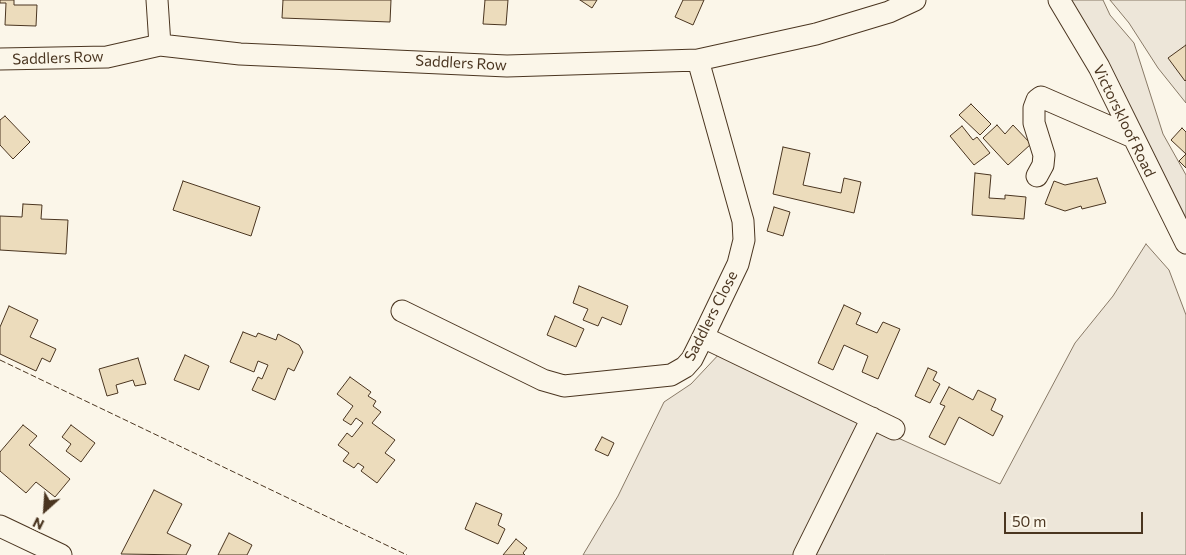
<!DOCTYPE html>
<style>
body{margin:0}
#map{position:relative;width:1186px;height:555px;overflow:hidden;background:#fbf6e9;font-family:Commissioner,sans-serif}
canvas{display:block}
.north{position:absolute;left:20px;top:485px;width:50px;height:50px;-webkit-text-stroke:4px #fbf6e9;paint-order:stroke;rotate:206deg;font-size:14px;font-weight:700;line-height:20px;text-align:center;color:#4a3520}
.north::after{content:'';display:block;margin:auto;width:18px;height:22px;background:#4a3520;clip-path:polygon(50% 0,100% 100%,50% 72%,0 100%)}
.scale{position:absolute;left:1004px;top:512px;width:139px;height:22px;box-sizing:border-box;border:2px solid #4a3520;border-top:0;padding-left:6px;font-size:15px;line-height:18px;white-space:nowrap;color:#4a3520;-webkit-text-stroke:4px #fbf6e9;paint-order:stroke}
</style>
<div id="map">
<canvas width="1186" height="555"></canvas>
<div class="north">N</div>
<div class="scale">50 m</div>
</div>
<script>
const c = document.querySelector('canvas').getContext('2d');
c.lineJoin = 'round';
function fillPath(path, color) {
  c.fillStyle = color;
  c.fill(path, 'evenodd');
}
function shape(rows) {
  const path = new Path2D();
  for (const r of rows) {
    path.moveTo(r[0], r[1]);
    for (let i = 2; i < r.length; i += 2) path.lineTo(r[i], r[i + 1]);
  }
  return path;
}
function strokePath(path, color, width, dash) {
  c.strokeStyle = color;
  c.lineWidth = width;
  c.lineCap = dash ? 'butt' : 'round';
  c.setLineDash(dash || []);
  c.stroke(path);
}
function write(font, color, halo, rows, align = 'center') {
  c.font = font + ' Commissioner,sans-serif';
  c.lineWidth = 4;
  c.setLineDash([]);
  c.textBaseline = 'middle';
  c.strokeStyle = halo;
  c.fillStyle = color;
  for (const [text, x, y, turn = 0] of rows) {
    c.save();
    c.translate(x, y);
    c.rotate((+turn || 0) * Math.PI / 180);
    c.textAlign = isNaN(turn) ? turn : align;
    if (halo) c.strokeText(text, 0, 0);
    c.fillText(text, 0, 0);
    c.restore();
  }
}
const green = shape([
 [1066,0,1103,0,1110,15,1134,43,1163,134,1186,175,1186,223,1066,0],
 [1110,0,1186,0,1186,103,1158,68,1129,23,1110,0],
 [1146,244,1169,270,1186,315,1186,555,583,555,618,496,664,402,691,384,722,351,887,433,1000,484,1075,343,1113,296,1146,244]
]);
const building = shape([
 [0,0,14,0,14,5,37,5,36,26,5,25,6,3,0,3,0,0],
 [283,0,391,0,390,22,282,18,283,0],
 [485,0,508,0,506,25,483,24,485,0],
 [580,0,597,0,592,8,580,0],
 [683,0,704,0,693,25,675,17,683,0],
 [1186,45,1186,80,1185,81,1168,58,1186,45],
 [971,104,991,124,980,135,959,115,971,104],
 [5,116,30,142,13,159,0,145,0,120,5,116],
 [997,125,1005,134,1013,125,1031,144,1008,165,983,138,997,125],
 [962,126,973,140,977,137,990,153,974,165,950,136,962,126],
 [1182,128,1186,132,1186,154,1171,140,1182,128],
 [783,147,810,153,803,185,841,193,844,178,861,182,854,213,773,194,783,147],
 [1186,154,1186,168,1179,161,1186,154],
 [975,173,991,175,989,198,1005,199,1005,195,1026,197,1024,219,972,215,975,173],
 [1097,178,1106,203,1082,209,1081,206,1065,211,1045,204,1054,181,1065,185,1097,178],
 [183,181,260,207,251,236,173,210,183,181],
 [23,204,42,205,41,219,68,220,66,254,0,250,0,216,22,217,23,204],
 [774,207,790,212,783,236,767,231,774,207],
 [579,286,628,306,621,325,602,317,598,326,583,320,588,309,573,303,579,286],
 [844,305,861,313,856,324,877,333,883,322,900,329,878,379,862,372,868,356,844,345,833,370,818,363,844,305],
 [9,306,38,320,30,337,56,349,50,362,42,358,36,371,0,354,0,327,9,306],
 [555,316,584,329,576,347,547,335,555,316],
 [243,332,256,337,258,333,276,340,278,334,299,345,303,352,294,371,288,368,275,400,252,390,258,377,262,379,268,365,258,361,254,372,230,362,243,332],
 [185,355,209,366,199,390,174,380,185,355],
 [138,358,146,384,135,386,133,380,116,385,118,393,107,396,99,369,138,358],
 [928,368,937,372,933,380,940,384,930,403,915,396,928,368],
 [350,377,371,392,368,396,376,401,373,406,381,412,372,423,395,440,385,453,395,460,377,483,361,471,364,467,358,463,354,468,343,461,349,453,338,445,347,433,352,437,363,423,356,418,351,425,343,420,353,406,337,394,350,377],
 [949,387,973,400,978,390,996,399,991,410,1003,416,993,436,959,417,945,445,929,437,945,406,940,404,949,387],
 [23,425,37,436,29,445,70,479,55,497,36,482,26,493,0,471,0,452,23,425],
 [71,425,95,443,81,462,66,451,71,444,62,437,71,425],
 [602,437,614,443,608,456,595,450,602,437],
 [154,490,182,504,167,533,191,545,186,555,121,554,154,490],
 [476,503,502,514,498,525,505,529,498,544,465,529,476,503],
 [229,533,252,545,247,555,218,555,229,533],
 [516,539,527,548,523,553,525,555,503,555,516,539]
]);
const minor = shape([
 [157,0,160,45],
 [1059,0,1099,67,1186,243],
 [0,59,107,57,160,45,240,54,507,66,698,60,816,34,889,12,915,0],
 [1037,176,1043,165,1044,155,1034,123,1034,108,1037,100,1041,97,1133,137],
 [402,311,543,380,564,386,671,375,685,367,692,359,703,337,738,264,744,240,743,221,698,60],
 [703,337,894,429],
 [0,526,61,555],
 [804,555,872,418]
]);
const fence = shape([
 [0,360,407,555]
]);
const streetNames = [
 ["Saddlers Row",58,58,-2],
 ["Saddlers Row",461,63,3],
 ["Victorskloof Road",1124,121,64],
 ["Saddlers Close",711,316,-63]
];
fillPath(green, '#ede6d9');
strokePath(green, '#887966', 1);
fillPath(building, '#ecdcbc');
strokePath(building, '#4a3520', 1);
strokePath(minor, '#4a3520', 23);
strokePath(minor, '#fbf6e9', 21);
strokePath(fence, '#4a3520', 1, [6, 2.5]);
write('15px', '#4a3520', '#fbf6e9', streetNames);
</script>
